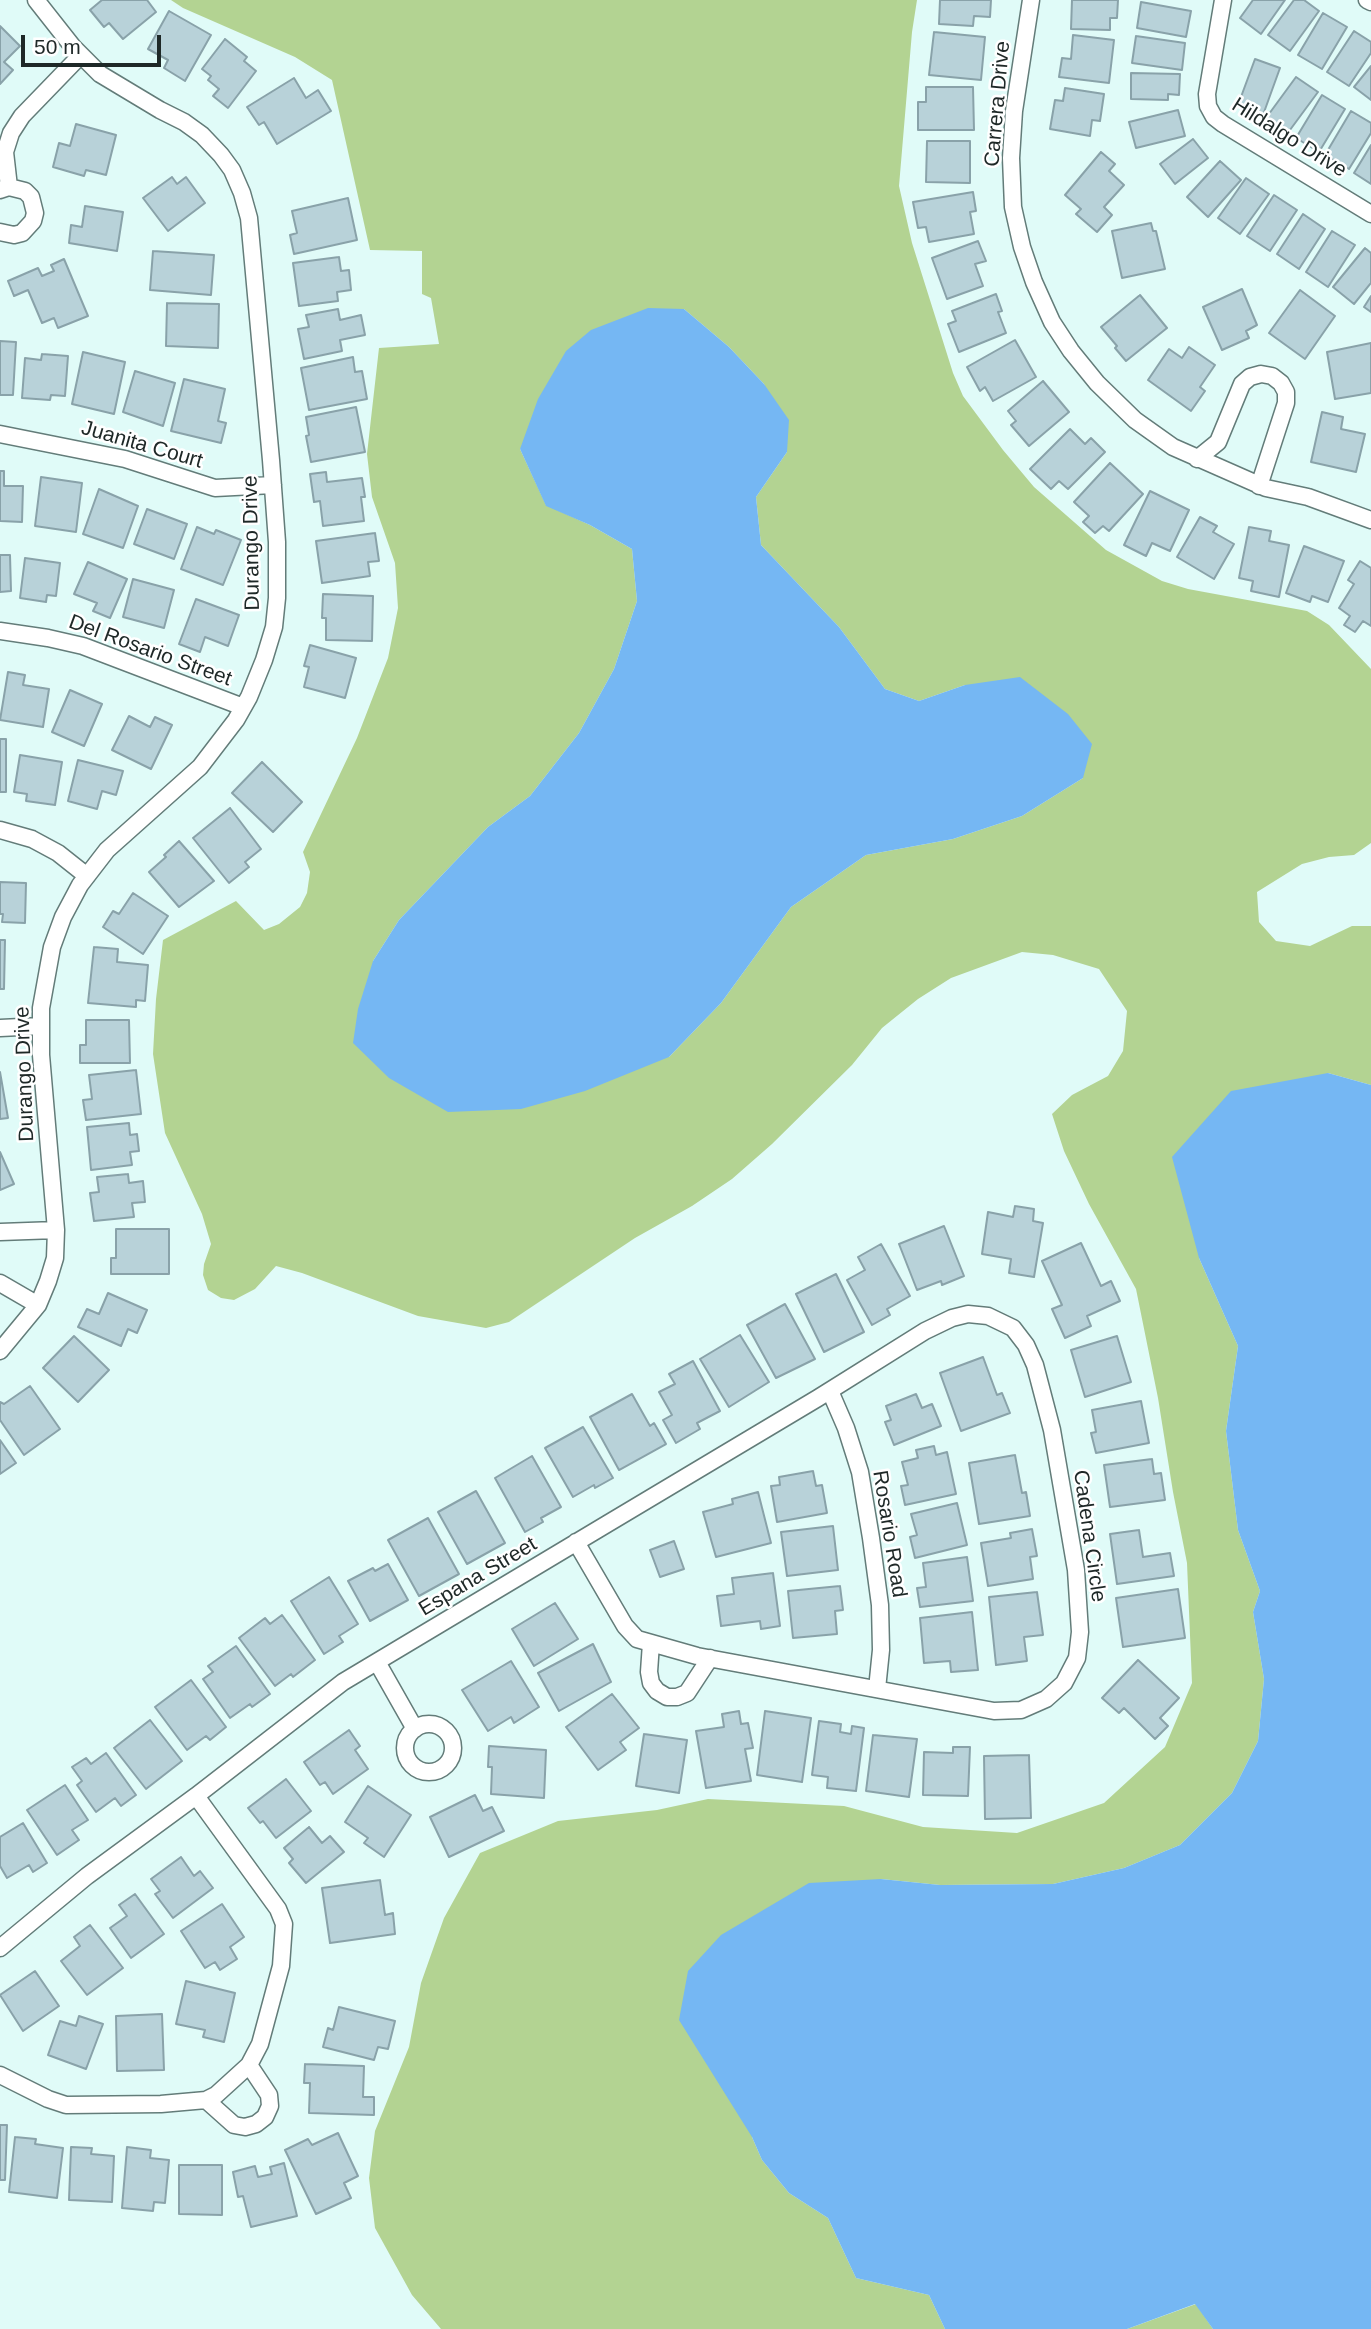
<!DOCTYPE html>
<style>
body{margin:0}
#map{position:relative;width:1371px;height:2329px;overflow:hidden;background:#e0fbf8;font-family:Arial,sans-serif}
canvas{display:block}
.scale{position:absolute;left:21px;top:35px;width:140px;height:32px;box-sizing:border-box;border:4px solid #1e2827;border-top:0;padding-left:9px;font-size:21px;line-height:24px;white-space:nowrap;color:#1e2827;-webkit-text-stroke:5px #fff;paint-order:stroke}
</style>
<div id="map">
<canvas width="1371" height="2329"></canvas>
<div class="scale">50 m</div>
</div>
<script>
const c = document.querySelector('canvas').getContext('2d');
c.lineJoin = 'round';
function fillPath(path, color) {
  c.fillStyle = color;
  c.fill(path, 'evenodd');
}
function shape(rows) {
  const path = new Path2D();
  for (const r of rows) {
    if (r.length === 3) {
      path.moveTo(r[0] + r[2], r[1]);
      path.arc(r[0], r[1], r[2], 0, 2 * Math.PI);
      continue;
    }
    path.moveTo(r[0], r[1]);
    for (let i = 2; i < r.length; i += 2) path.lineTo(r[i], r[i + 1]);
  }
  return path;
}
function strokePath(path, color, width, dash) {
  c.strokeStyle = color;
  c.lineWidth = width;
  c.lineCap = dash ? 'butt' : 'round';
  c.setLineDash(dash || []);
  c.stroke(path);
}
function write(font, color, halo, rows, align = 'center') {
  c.font = font + ' Arial,sans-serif';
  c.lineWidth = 5;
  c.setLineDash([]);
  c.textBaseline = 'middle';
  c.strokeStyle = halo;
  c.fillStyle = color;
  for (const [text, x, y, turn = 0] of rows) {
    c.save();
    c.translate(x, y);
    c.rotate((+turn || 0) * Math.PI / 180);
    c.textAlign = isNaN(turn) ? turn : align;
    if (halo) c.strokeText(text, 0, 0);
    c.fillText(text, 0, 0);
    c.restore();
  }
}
const green = shape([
 [171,0,917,0,912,32,899,186,912,243,953,373,963,396,1003,450,1034,487,1106,550,1162,581,1188,589,1307,611,1329,625,1371,669,1371,843,1354,855,1329,857,1302,864,1257,892,1259,922,1276,941,1310,946,1352,926,1371,926,1371,1085,1328,1073,1199,1258,1238,1346,1226,1431,1238,1530,1260,1591,1253,1612,1264,1679,1258,1741,1232,1793,1180,1845,1124,1868,1053,1884,940,1885,881,1879,752,2137,762,2160,789,2193,828,2218,856,2278,929,2295,945,2329,441,2329,412,2295,375,2228,369,2178,375,2131,409,2047,421,1983,444,1918,480,1853,558,1821,657,1810,708,1799,844,1806,923,1827,1017,1833,1104,1803,1165,1747,1192,1683,1187,1563,1173,1492,1158,1398,1136,1289,1089,1204,1064,1151,1052,1114,1072,1095,1108,1076,1123,1051,1127,1011,1099,969,1053,955,1022,952,951,978,918,999,882,1028,852,1065,772,1144,732,1179,692,1206,635,1238,509,1322,486,1328,418,1316,302,1273,276,1266,255,1289,234,1300,221,1298,208,1290,203,1275,204,1264,211,1244,202,1214,165,1133,153,1054,156,999,163,940,236,901,264,930,279,924,300,907,307,893,310,872,303,852,357,738,388,658,398,608,395,563,372,497,367,454,379,348,439,344,431,298,422,294,422,251,370,250,332,80,295,57,183,8],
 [684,309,729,347,764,384,787,452,756,497,761,545,839,627,885,689,919,701,965,685,1083,778,1022,816,953,839,866,855,791,907,721,1003,669,1057,373,961,399,920,488,827,530,796,579,733,614,669,637,601,632,549,590,525,546,505,520,449],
 [1196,2304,1213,2329,1127,2329]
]);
const water = shape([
 [648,308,684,309,729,347,764,384,789,420,787,452,756,497,761,545,839,627,885,689,919,701,965,685,1020,677,1068,714,1092,744,1083,778,1022,816,953,839,866,855,791,907,721,1003,669,1057,585,1091,521,1109,448,1112,389,1078,353,1043,358,1009,373,961,399,920,488,827,530,796,579,733,614,669,637,601,632,549,590,525,546,506,520,449,538,399,566,351,591,330],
 [1328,1073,1371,1085,1371,2329,1213,2329,1195,2304,1127,2329,945,2329,929,2295,856,2278,828,2218,789,2193,762,2160,752,2137,679,2020,688,1971,721,1935,809,1883,881,1879,940,1885,1053,1884,1124,1868,1180,1845,1232,1793,1258,1741,1264,1679,1253,1612,1260,1591,1238,1530,1226,1431,1238,1346,1199,1258,1172,1157,1231,1091]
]);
const building = shape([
 [102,0,147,0,156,12,123,39,109,23,104,27,90,10,102,0],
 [940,0,991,0,990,17,974,16,973,26,939,24,940,0],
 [1072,0,1118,0,1117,18,1110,18,1110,30,1071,29,1072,0],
 [1253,0,1285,0,1261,34,1240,18,1253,0],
 [1294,0,1304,0,1319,11,1290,51,1268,35,1294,0],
 [1141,2,1191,11,1186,37,1137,28,1141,2],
 [169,11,211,35,185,81,164,68,168,60,148,49,169,11],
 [1323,13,1347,27,1322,69,1298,55,1323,13],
 [0,26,20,46,4,62,13,70,0,84,0,26],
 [1354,31,1371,42,1371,53,1349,86,1327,72,1354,31],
 [934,32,985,37,981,80,929,75,934,32],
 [1073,35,1114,40,1109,83,1059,77,1062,58,1071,59,1073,35],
 [1136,36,1185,43,1182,70,1132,63,1136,36],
 [225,39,247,57,244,61,256,71,228,108,213,96,219,89,208,80,211,76,202,69,225,39],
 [1255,59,1280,68,1263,115,1238,105,1255,59],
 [1371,66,1371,100,1354,87,1371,66],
 [1131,73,1180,74,1179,95,1168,94,1168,100,1131,99,1131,73],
 [1296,77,1318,92,1287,134,1266,118,1296,77],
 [294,78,306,98,318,90,331,111,277,144,264,122,259,125,247,107,294,78],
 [926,87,973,87,974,130,918,130,918,102,926,102,926,87],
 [1065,88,1104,94,1100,121,1092,120,1090,136,1050,129,1055,100,1063,101,1065,88],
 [1322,95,1345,109,1319,152,1296,138,1322,95],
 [1178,110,1185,136,1136,148,1129,122,1178,110],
 [1351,111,1371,123,1371,133,1349,169,1325,155,1351,111],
 [76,124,116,135,106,175,86,170,84,176,53,167,59,143,70,146,76,124],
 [1193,139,1208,158,1175,184,1160,164,1193,139],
 [927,141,970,141,970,183,926,182,927,141],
 [1371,145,1371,184,1354,173,1371,145],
 [1101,152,1115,164,1109,171,1124,185,1104,207,1112,215,1097,232,1076,214,1081,209,1065,195,1101,152],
 [1220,161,1241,180,1208,217,1187,197,1220,161],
 [172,177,177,184,186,177,205,203,168,231,143,198,172,177],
 [1246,178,1269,194,1240,234,1218,218,1246,178],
 [973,192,976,211,970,212,974,234,929,242,926,227,918,228,913,202,973,192],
 [1274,195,1297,210,1270,251,1247,236,1274,195],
 [348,198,357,240,294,254,290,235,297,233,292,211,348,198],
 [85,206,123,212,117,251,69,243,71,225,82,227,85,206],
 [1303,214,1325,229,1299,269,1277,254,1303,214],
 [1151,223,1153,231,1156,231,1165,269,1122,278,1112,231,1151,223],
 [1332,231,1355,245,1328,287,1306,272,1332,231],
 [978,241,986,261,975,264,983,286,947,299,932,258,978,241],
 [1365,248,1371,253,1371,283,1354,304,1333,287,1365,248],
 [153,251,214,255,211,295,150,290,153,251],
 [339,257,341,271,349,270,351,290,337,292,338,301,299,306,293,263,339,257],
 [64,259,88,316,58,328,54,318,42,323,28,290,14,296,8,281,38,268,42,276,54,271,51,265,64,259],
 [1242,289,1257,325,1246,331,1249,338,1222,350,1203,307,1242,289],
 [1300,290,1335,316,1305,359,1269,333,1300,290],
 [996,294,1002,311,998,312,1006,333,959,352,948,324,956,321,952,311,996,294],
 [1140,295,1167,328,1126,361,1115,348,1117,346,1101,327,1140,295],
 [1371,296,1371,312,1364,307,1371,296],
 [167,303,219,304,218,348,166,346,167,303],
 [338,309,340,320,361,315,365,335,340,340,342,351,304,359,298,329,309,327,306,315,338,309],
 [1015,340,1036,377,993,401,985,387,980,391,967,367,1015,340],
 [0,341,16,342,13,395,0,395,0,341],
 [1371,343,1371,393,1335,399,1327,352,1371,343],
 [1189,347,1215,365,1200,387,1205,391,1191,411,1148,380,1169,349,1182,358,1189,347],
 [83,352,125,362,114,414,72,404,83,352],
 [42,354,68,356,65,396,51,395,50,400,22,398,25,358,41,360,42,354],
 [353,357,355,372,362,371,367,399,309,410,301,368,353,357],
 [135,371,175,383,163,426,123,412,135,371],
 [184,379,225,389,218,421,226,423,221,443,171,431,184,379],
 [1043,381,1069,412,1029,446,1011,425,1016,421,1008,411,1043,381],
 [356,407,365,452,311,462,306,436,309,435,306,417,356,407],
 [1322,412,1343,417,1341,429,1365,434,1356,472,1311,462,1322,412],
 [1070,429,1085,444,1091,438,1105,452,1068,489,1059,481,1051,489,1030,469,1070,429],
 [1110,463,1143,494,1109,531,1103,526,1095,533,1083,522,1089,516,1074,502,1110,463],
 [0,471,4,471,4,486,23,486,22,522,0,521,0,471],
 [326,472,327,482,362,478,365,497,361,497,364,521,323,526,320,501,314,502,310,474,326,472],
 [41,477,82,483,76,532,35,526,41,477],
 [99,489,138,506,123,548,83,534,99,489],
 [1150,491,1189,510,1170,551,1152,543,1146,556,1124,545,1150,491],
 [147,509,187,524,174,559,134,544,147,509],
 [1200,517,1217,526,1213,532,1234,544,1214,579,1177,557,1200,517],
 [197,527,214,534,216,530,241,540,223,585,181,569,197,527],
 [1249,527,1271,531,1269,541,1289,545,1279,597,1251,591,1253,581,1239,578,1249,527],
 [375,533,379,561,368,562,370,576,322,583,316,541,375,533],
 [1304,546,1344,561,1328,602,1312,596,1310,602,1286,593,1304,546],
 [0,555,10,555,11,591,0,592,0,555],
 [25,558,60,563,56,596,47,595,46,602,20,598,25,558],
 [1360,561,1371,568,1371,626,1363,621,1355,632,1344,625,1350,616,1339,608,1354,584,1348,580,1360,561],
 [88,562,127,579,110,618,93,611,97,603,74,594,88,562],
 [133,579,174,590,164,628,123,617,133,579],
 [323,594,373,596,372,641,326,640,326,618,322,618,323,594],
 [196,599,239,615,228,646,205,637,200,652,179,644,196,599],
 [310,645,356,658,345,698,304,687,309,667,304,666,310,645],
 [8,672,25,675,23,685,49,689,43,727,0,720,8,672],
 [70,690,102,704,84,746,52,732,70,690],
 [129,716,150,727,155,717,172,725,151,769,112,750,129,716],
 [0,739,6,739,6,792,0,792,0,739],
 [20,755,62,762,55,805,26,801,27,794,14,792,20,755],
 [78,760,123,771,116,795,102,791,97,809,68,801,78,760],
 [262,762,302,802,273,832,232,793,262,762],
 [230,808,261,849,245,862,249,867,229,883,193,838,230,808],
 [179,841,214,881,179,907,149,872,166,857,164,855,179,841],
 [0,882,26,883,25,923,2,922,3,914,0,914,0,882],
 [133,893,168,916,143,954,103,927,113,911,119,914,133,893],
 [0,940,5,940,4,989,0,989,0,940],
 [94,947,118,949,117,962,148,965,145,1001,136,1000,136,1007,88,1003,94,947],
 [86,1020,129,1020,130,1063,80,1063,80,1045,86,1045,86,1020],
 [136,1070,141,1114,86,1120,83,1100,92,1099,89,1075,136,1070],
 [0,1072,8,1118,0,1119,0,1072],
 [129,1123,130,1135,137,1134,139,1151,130,1152,132,1165,91,1170,87,1127,129,1123],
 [0,1152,14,1184,0,1190,0,1152],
 [128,1174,129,1183,143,1181,145,1202,132,1203,134,1217,94,1221,90,1193,99,1192,97,1177,128,1174],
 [1015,1206,1034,1209,1033,1221,1043,1223,1034,1277,1009,1273,1011,1259,982,1254,988,1212,1013,1217,1015,1206],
 [944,1226,964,1276,942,1285,941,1281,917,1290,899,1244,944,1226],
 [116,1229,169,1229,169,1274,111,1274,111,1258,116,1258,116,1229],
 [1081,1243,1101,1286,1111,1281,1120,1301,1087,1316,1091,1326,1065,1338,1052,1309,1062,1305,1042,1261,1081,1243],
 [881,1244,910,1296,887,1309,890,1315,872,1325,847,1280,865,1270,858,1257,881,1244],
 [836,1274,864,1332,824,1352,796,1294,836,1274],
 [108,1293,147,1310,137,1333,128,1329,121,1346,78,1327,87,1309,99,1314,108,1293],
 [785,1304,815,1359,776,1378,747,1325,785,1304],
 [740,1335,769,1382,729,1407,700,1359,740,1335],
 [74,1336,109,1370,78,1402,43,1368,74,1336],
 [1117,1336,1131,1382,1085,1397,1071,1350,1117,1336],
 [983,1357,997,1395,1002,1393,1010,1413,961,1431,940,1373,983,1357],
 [693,1361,720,1411,697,1423,700,1429,676,1443,663,1420,672,1415,659,1392,675,1384,669,1374,693,1361],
 [30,1386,60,1429,24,1455,0,1420,0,1402,4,1404,30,1386],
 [632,1394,650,1426,654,1423,666,1444,619,1470,590,1417,632,1394],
 [916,1394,922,1408,932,1404,941,1426,894,1445,885,1422,891,1420,886,1406,916,1394],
 [1141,1401,1149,1443,1096,1453,1091,1433,1096,1432,1092,1410,1141,1401],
 [583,1427,613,1478,595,1488,594,1485,573,1497,545,1448,583,1427],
 [0,1440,16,1463,0,1474,0,1440],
 [934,1446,936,1455,947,1452,956,1494,905,1505,901,1486,908,1485,902,1462,918,1458,916,1450,934,1446],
 [1015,1455,1022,1493,1026,1492,1030,1516,979,1524,969,1463,1015,1455],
 [532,1456,561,1507,541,1518,543,1522,525,1532,495,1478,532,1456],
 [1152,1459,1154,1474,1161,1473,1165,1500,1110,1507,1104,1465,1152,1459],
 [813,1471,816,1486,822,1485,827,1513,777,1522,771,1486,780,1485,779,1477,813,1471],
 [476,1491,505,1543,467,1564,438,1512,476,1491],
 [758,1492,771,1543,716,1557,703,1512,733,1504,732,1499,758,1492],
 [957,1503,967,1545,915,1558,910,1537,917,1535,911,1514,957,1503],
 [428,1518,459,1574,419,1596,388,1540,428,1518],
 [833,1526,838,1570,787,1576,781,1532,833,1526],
 [1032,1529,1037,1556,1030,1557,1033,1579,988,1586,981,1543,1011,1538,1010,1533,1032,1529],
 [1139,1530,1143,1557,1170,1553,1174,1576,1117,1584,1110,1534,1139,1530],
 [674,1541,684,1569,660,1577,650,1550,674,1541],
 [967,1557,973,1601,920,1607,917,1588,926,1587,923,1563,967,1557],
 [388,1564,408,1600,370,1621,348,1581,373,1568,375,1571,388,1564],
 [773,1573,780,1626,761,1629,760,1621,721,1626,717,1596,734,1594,732,1578,773,1573],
 [329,1577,358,1624,339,1636,343,1642,324,1654,291,1601,329,1577],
 [840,1586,843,1610,835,1611,837,1634,793,1638,788,1591,840,1586],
 [1178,1589,1185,1638,1123,1647,1116,1598,1178,1589],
 [1037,1592,1043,1635,1024,1637,1027,1661,996,1665,989,1597,1037,1592],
 [555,1603,578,1639,534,1666,512,1629,555,1603],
 [972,1612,978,1670,951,1672,950,1661,924,1663,920,1618,972,1612],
 [282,1615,315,1660,293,1677,291,1674,275,1686,239,1638,265,1618,270,1624,282,1615],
 [593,1644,611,1682,559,1711,538,1673,593,1644],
 [236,1646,270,1694,252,1707,250,1704,230,1718,203,1679,213,1672,208,1666,236,1646],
 [1138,1660,1179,1698,1160,1718,1168,1726,1155,1739,1124,1708,1119,1713,1102,1698,1138,1660],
 [511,1661,539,1707,514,1723,511,1717,488,1731,462,1690,511,1661],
 [191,1680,226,1727,210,1740,206,1736,187,1750,155,1707,191,1680],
 [612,1694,639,1728,620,1742,626,1750,598,1770,566,1727,612,1694],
 [739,1711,741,1724,748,1723,753,1748,745,1749,751,1781,706,1788,696,1731,724,1727,722,1714,739,1711],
 [765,1711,811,1718,802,1782,757,1775,765,1711],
 [150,1720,182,1761,146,1789,114,1748,150,1720],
 [819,1721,841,1724,840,1732,851,1734,852,1726,864,1728,856,1791,827,1788,828,1777,812,1775,819,1721],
 [349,1730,360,1746,355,1750,368,1769,333,1794,325,1782,320,1785,304,1762,349,1730],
 [644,1734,687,1740,679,1793,636,1786,644,1734],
 [873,1735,917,1739,909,1797,866,1791,873,1735],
 [489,1746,546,1750,544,1798,491,1794,492,1767,488,1767,489,1746],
 [953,1747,970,1747,968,1796,923,1795,924,1752,953,1753,953,1747],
 [106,1753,136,1795,121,1806,115,1798,96,1812,77,1785,82,1781,72,1767,86,1758,91,1764,106,1753],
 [1029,1755,1031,1818,985,1819,984,1756,1029,1755],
 [286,1779,311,1811,276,1838,263,1821,260,1823,248,1808,286,1779],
 [65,1785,88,1820,72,1830,79,1840,57,1855,27,1810,65,1785],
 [368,1786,411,1815,384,1857,364,1843,368,1838,345,1822,368,1786],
 [475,1795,483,1811,492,1807,504,1831,449,1857,430,1817,475,1795],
 [23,1823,47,1863,33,1872,29,1865,7,1878,0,1866,0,1837,23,1823],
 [309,1827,322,1843,330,1836,344,1852,306,1883,289,1863,293,1859,284,1848,309,1827],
 [181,1857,194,1876,200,1871,213,1888,173,1918,155,1894,160,1891,151,1879,181,1857],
 [380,1880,385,1915,393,1913,395,1934,330,1943,322,1888,380,1880],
 [135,1894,164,1934,131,1958,110,1928,127,1916,119,1905,135,1894],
 [222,1904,244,1937,230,1947,237,1959,220,1970,215,1962,205,1968,181,1931,222,1904],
 [90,1925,123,1968,87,1995,61,1961,80,1946,74,1937,90,1925],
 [35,1971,59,2006,23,2031,0,1995,35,1971],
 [186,1981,235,1993,224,2042,203,2037,205,2030,176,2024,186,1981],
 [339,2007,395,2021,388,2049,378,2047,374,2060,323,2047,328,2028,333,2030,339,2007],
 [162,2014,164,2070,117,2071,116,2016,162,2014],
 [79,2016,103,2024,86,2069,48,2055,60,2021,76,2026,79,2016],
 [305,2064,364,2066,363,2097,374,2097,374,2115,309,2113,310,2083,304,2083,305,2064],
 [0,2125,7,2125,5,2180,0,2180,0,2125],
 [338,2133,358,2176,344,2183,351,2198,316,2214,285,2150,308,2139,312,2145,338,2133],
 [15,2137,36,2139,35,2144,63,2148,57,2198,9,2192,15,2137],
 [71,2147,92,2148,91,2154,114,2156,112,2202,69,2200,71,2147],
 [127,2147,151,2150,150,2158,169,2160,165,2203,154,2202,153,2211,122,2208,127,2147],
 [284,2163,297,2216,251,2227,243,2196,238,2197,233,2172,255,2166,258,2177,272,2174,270,2167,284,2163],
 [179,2165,222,2165,222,2215,179,2214,179,2165]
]);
const minor = shape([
 [1031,0,1014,111,1011,158,1013,207,1022,247,1034,282,1052,322,1071,351,1097,383,1135,420,1173,447,1266,488,1308,497,1371,520],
 [1223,0,1207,94,1208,106,1214,117,1223,124,1371,214],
 [1367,0,1371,2],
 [9,187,5,152,11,133,22,116,81,55],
 [0,190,9,187,25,191,31,197,35,213,33,221,22,233,14,235,0,232],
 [0,434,125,459,215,488,273,485],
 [1197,459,1218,442,1242,384,1250,377,1261,374,1272,376,1281,383,1286,392,1286,403,1259,486],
 [0,631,48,638,83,646,243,707],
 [0,830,32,839,58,853,87,876],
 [0,1028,41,1026],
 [0,1232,56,1230],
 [0,1283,38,1305],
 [0,1351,38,1305,48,1281,55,1258,56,1230,41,1055,41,1008,52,947,63,917,80,885,107,850,200,767,236,720,249,697,264,660,274,627,277,598,277,542,271,460,249,218,242,193,232,170,221,155,202,135,184,122,160,110,100,74,73,47,36,0],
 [830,1391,846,1428,860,1472,871,1538,880,1605,881,1650,877,1689],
 [651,1643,649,1672,651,1683,657,1691,667,1697,677,1697,687,1693,710,1658],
 [377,1662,415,1729],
 [429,1748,24],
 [0,1948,87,1876,196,1796,343,1682,607,1524,818,1398,925,1331,952,1318,968,1314,988,1316,1013,1328,1026,1345,1035,1365,1052,1430,1076,1570,1080,1632,1077,1658,1064,1683,1046,1699,1021,1710,994,1711,697,1656,637,1639,625,1626,576,1542],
 [0,2075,48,2099,66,2105,161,2104,206,2100,216,2095,249,2065,260,2044,281,1966,284,1924,278,1909,196,1796],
 [206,2100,234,2125,245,2127,256,2124,265,2117,270,2106,269,2095,249,2065]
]);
const streetNames = [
 ["Carrera Drive",998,104,-85],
 ["Hildalgo Drive",1289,138,32],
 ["Juanita Court",142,445,16],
 ["Durango Drive",252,543,-91],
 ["Del Rosario Street",150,651,20],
 ["Durango Drive",25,1074,-92],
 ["Rosario Road",889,1534,81],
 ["Cadena Circle",1089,1536,82],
 ["Espana Street",478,1577,-31]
];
fillPath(green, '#b3d392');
fillPath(water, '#75b7f3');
fillPath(building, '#b8d2d9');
strokePath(building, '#89a2a9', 2);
strokePath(minor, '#637c79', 19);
strokePath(minor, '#fff', 16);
write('21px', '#1e2827', '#fff', streetNames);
</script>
